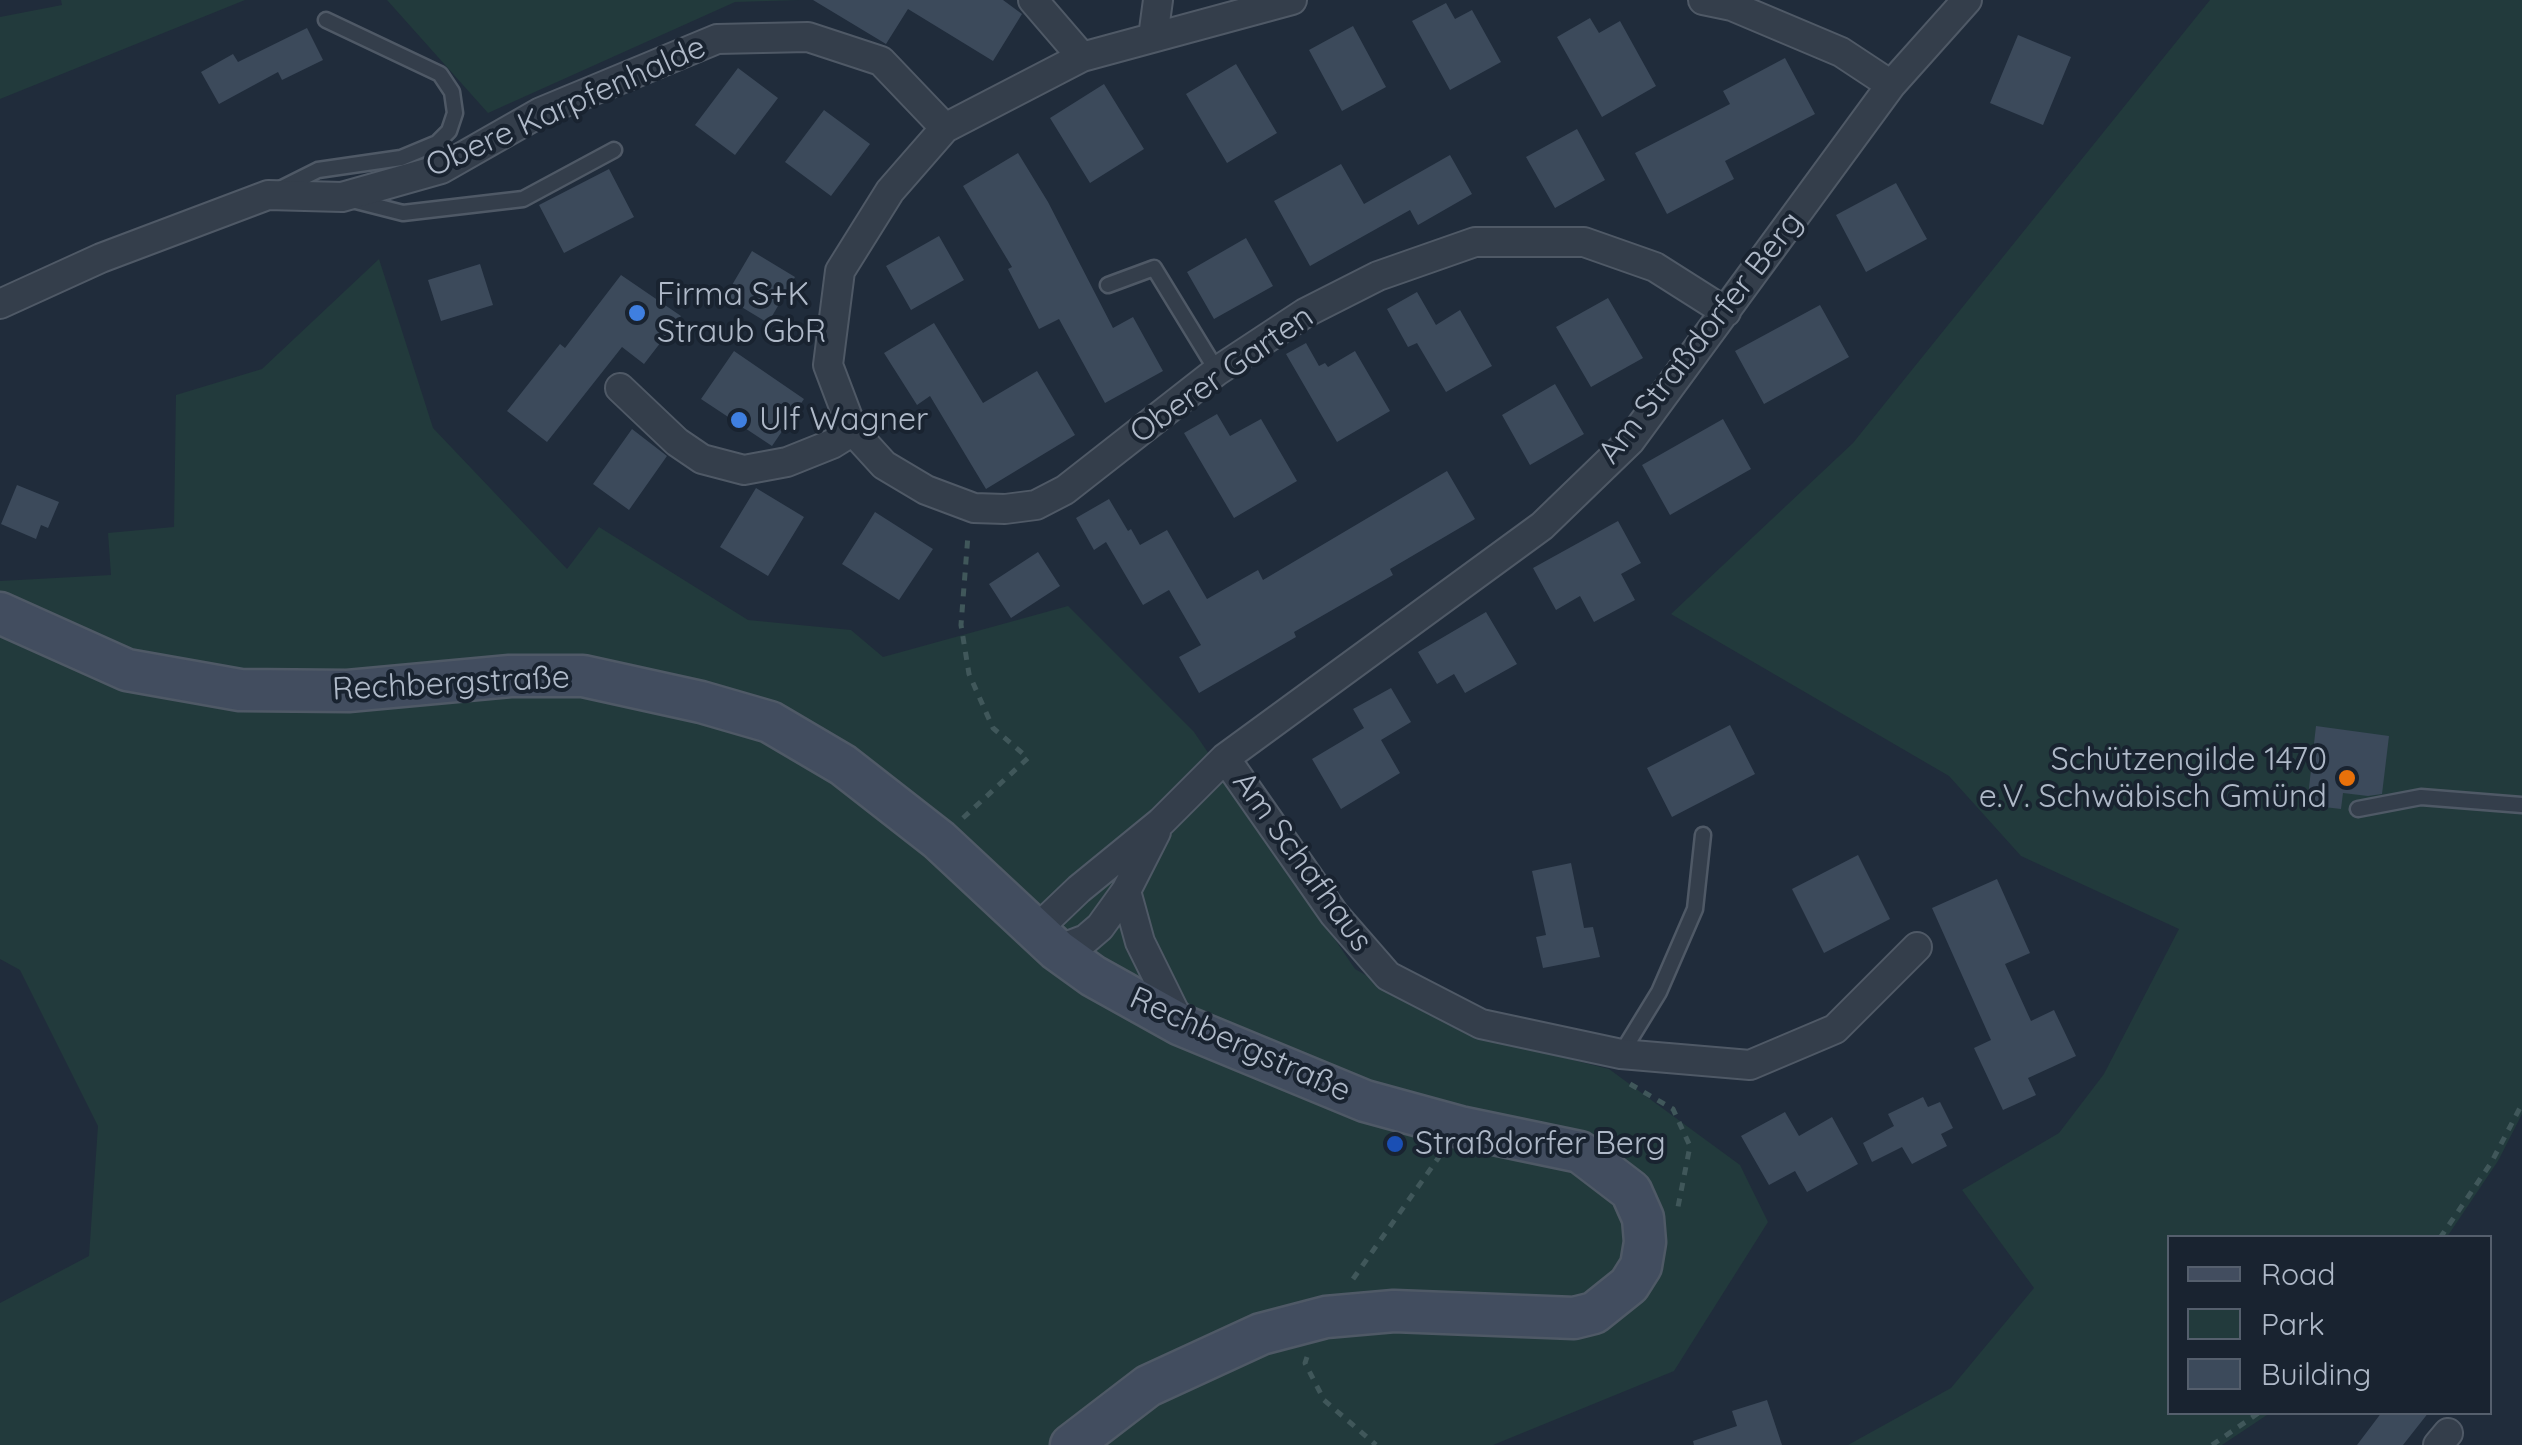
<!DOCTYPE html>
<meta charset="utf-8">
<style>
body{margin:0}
#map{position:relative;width:2522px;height:1445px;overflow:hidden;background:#202c3b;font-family:Quicksand,sans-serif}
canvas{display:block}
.legend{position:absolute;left:2167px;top:1235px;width:325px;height:180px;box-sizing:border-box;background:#192330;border:2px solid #555f6d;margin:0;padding:12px 18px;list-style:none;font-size:30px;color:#afb9c8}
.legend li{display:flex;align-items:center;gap:20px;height:50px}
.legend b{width:50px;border:2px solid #555f6d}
</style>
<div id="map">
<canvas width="2522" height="1445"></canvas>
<ul class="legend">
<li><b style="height:12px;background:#424d5f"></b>Road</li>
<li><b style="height:28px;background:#223a3c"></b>Park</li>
<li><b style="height:28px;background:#3c4a5b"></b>Building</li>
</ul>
</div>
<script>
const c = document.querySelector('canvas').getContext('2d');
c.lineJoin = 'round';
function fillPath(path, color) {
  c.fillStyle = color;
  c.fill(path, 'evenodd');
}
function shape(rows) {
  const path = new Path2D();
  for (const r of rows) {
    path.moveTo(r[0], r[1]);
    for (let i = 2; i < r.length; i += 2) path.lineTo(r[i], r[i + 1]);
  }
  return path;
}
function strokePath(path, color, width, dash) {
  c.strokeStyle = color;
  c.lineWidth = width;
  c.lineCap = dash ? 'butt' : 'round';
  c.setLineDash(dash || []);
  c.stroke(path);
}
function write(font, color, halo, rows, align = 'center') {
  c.font = font + ' Quicksand,sans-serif';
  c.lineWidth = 8;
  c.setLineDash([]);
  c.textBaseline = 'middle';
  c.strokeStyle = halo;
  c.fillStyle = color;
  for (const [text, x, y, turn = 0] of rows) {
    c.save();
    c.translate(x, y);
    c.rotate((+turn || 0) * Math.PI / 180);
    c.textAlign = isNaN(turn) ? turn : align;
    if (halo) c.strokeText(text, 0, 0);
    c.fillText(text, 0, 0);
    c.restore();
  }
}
const green = shape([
 [61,0,245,0,0,99,0,17,62,5],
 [387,0,800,0,735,2,488,113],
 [2210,0,2522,0,2522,1114,2498,1161,2447,1237,2170,1238,2170,1412,2270,1413,2222,1445,1848,1445,1951,1388,2034,1288,1962,1190,2059,1133,2104,1074,2179,929,2021,856,1949,776,1671,614,1853,443],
 [379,259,433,428,567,569,599,527,748,620,851,630,883,657,1068,606,1194,732,1355,969,1469,1034,1609,1069,1740,1165,1768,1222,1674,1371,1493,1445,0,1445,0,1303,89,1256,98,1126,20,970,0,959,0,581,111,575,108,533,174,527,176,395,262,369]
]);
const building = shape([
 [813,0,1003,0,1022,14,993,61,908,9,886,44],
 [1446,3,1455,19,1472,10,1501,62,1450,90,1412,21],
 [1590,18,1599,33,1620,21,1656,86,1602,117,1557,37],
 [1353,26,1386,87,1342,111,1309,50],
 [307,28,323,60,282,80,278,72,219,104,201,72,233,54,238,62],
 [2018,35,2071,57,2043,125,1990,103],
 [1785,58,1815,114,1725,161,1734,179,1667,214,1635,153,1730,104,1723,91],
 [1236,64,1277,133,1227,163,1186,94],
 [738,68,778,98,735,155,695,125],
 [1104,84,1144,149,1090,183,1050,118],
 [824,110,870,144,831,196,785,162],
 [1577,129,1605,180,1555,208,1526,157],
 [1018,153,1048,202,1113,328,1133,317,1163,371,1105,403,1059,319,1039,329,1008,269,1012,267,963,186],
 [1450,155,1472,194,1418,225,1410,210,1310,266,1274,201,1341,164,1364,204],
 [609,169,634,217,564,253,539,205],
 [1896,183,1927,239,1866,272,1836,215],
 [939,236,964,280,911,310,886,266],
 [1246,238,1273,286,1214,319,1187,272],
 [752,251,795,277,768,323,725,297],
 [480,264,493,305,441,321,428,280],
 [621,275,681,316,644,364,622,347,547,442,507,411,560,344,565,348],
 [1417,292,1436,325,1460,310,1492,366,1446,392,1417,343,1408,347,1387,309],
 [1608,298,1643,358,1591,387,1556,327],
 [1820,305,1849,357,1764,404,1735,351],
 [934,323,983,403,1037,371,1075,435,986,489,930,396,917,405,884,353],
 [1306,343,1319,366,1325,363,1328,367,1355,351,1390,411,1337,442,1286,354],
 [734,351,804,399,772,446,701,399],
 [1555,384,1584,434,1530,465,1502,415],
 [1217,414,1230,436,1261,419,1297,481,1234,518,1184,433],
 [1723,419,1751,469,1670,515,1642,465],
 [632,429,667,456,629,510,593,484],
 [1447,471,1475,519,1390,569,1393,575,1294,632,1296,637,1199,693,1179,657,1201,645,1169,590,1143,605,1106,542,1094,550,1076,518,1109,499,1128,531,1131,529,1140,545,1167,530,1207,599,1258,570,1263,580],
 [17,485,59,502,48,528,41,525,36,539,1,524],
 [756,488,804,517,768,576,720,547],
 [875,512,933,549,899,600,842,564],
 [1618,521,1641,563,1621,574,1635,600,1594,622,1580,596,1556,610,1533,568],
 [1038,552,1060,586,1011,618,989,584],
 [1486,612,1517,664,1465,693,1454,674,1437,684,1418,652],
 [1391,688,1411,722,1381,740,1400,773,1341,809,1312,759,1364,728,1353,709],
 [1730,725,1755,774,1672,817,1647,768],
 [2316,726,2389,736,2382,794,2368,796,2343,793,2341,809,2307,805],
 [1858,855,1890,919,1824,953,1792,889],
 [1571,863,1584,928,1593,927,1600,957,1543,968,1536,937,1546,935,1532,871],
 [1997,879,2030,953,2005,964,2031,1021,2054,1010,2076,1056,2028,1078,2036,1095,2003,1110,1974,1048,1991,1040,1932,908],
 [1923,1097,1928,1107,1940,1102,1953,1128,1941,1134,1947,1146,1912,1164,1902,1147,1872,1162,1863,1143,1894,1126,1888,1114],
 [1785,1112,1799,1136,1832,1117,1858,1164,1807,1192,1795,1171,1769,1185,1741,1136],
 [1767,1400,1782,1445,1694,1445,1693,1441,1737,1426,1732,1411],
 [2382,1412,2429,1412,2403,1445,2357,1445]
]);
const path = shape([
 [963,818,1028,758,993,728,969,674,961,625,968,535],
 [1630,1084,1673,1109,1690,1146,1678,1207],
 [2440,1238,2491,1163,2522,1104],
 [1353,1279,1439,1157],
 [1307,1357,1305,1363,1324,1400,1376,1445],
 [2212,1445,2260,1412]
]);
const lane = shape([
 [278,190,318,170,401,158,437,143,449,131,455,113,452,92,440,74,326,20],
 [352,200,403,213,523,199,614,150],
 [1108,285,1154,268,1217,371],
 [2358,809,2421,797,2522,805],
 [1621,1054,1659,992,1695,909,1703,835]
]);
const street = shape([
 [1033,0,1082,57],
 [1292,0,1082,57,945,128,890,191,840,271,828,365,853,431,884,465,926,490,974,508,1005,509,1036,505,1065,490,1217,371,1305,313,1378,276,1475,242,1584,242,1655,267,1726,312],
 [1703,0,1732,6,1841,52,1891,85],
 [1153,37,1158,0],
 [0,304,101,258,268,195,342,197,441,169,541,112,717,39,808,37,881,61,945,128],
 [620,388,677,442,702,459,744,470,787,462,832,444,853,431],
 [1225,758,1334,914,1388,976,1481,1024,1621,1054,1750,1065,1835,1029,1917,947],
 [1126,891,1140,942,1180,1023],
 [1035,931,1079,889,1161,822,1225,758,1542,526,1630,441,1891,85,1967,0],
 [1057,950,1086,939,1100,927,1126,891,1156,832],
 [2438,1445,2448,1433]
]);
const secondary = shape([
 [0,613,127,670,240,690,348,691,510,676,583,676,701,702,770,722,843,765,939,840,1057,950,1093,976,1181,1025,1365,1101,1460,1127,1580,1152,1631,1191,1643,1218,1645,1242,1641,1266,1629,1285,1594,1313,1574,1318,1394,1311,1326,1317,1261,1334,1148,1386,1071,1445]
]);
const markers = [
 [637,313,10,"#3f7fe0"],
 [739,420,10,"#3f7fe0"],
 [2347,778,10,"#e8710a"],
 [1395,1144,10,"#1a4fb4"]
];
const streetNames = [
 ["Obere Karpfenhalde",566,107,-24],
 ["Am Straßdorfer Berg",1701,338,-52],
 ["Oberer Garten",1222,375,-35],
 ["Rechbergstraße",451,684,-3],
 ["Am Schafhaus",1302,862,54],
 ["Rechbergstraße",1240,1045,24]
];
const poiNames = [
 ["Firma S+K",657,295],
 ["Straub GbR",657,332],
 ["Ulf Wagner",759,420],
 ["Schützengilde 1470",2327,760,"right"],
 ["e.V. Schwäbisch Gmünd",2327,797,"right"],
 ["Straßdorfer Berg",1415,1144]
];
fillPath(green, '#223a3c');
fillPath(building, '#3c4a5b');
strokePath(lane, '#4f5966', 19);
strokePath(street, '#4f5966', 32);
strokePath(secondary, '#4f5966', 45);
strokePath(path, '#40575a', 5, [8, 8]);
strokePath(lane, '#343e4b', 14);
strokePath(street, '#343e4b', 28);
strokePath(secondary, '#424d5f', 40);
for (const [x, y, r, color] of markers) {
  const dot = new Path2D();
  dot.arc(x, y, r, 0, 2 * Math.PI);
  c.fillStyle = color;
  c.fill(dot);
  strokePath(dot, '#192330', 4);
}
write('32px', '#afb9c8', '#192330', streetNames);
write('32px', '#afb9c8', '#192330', poiNames, 'left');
</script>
